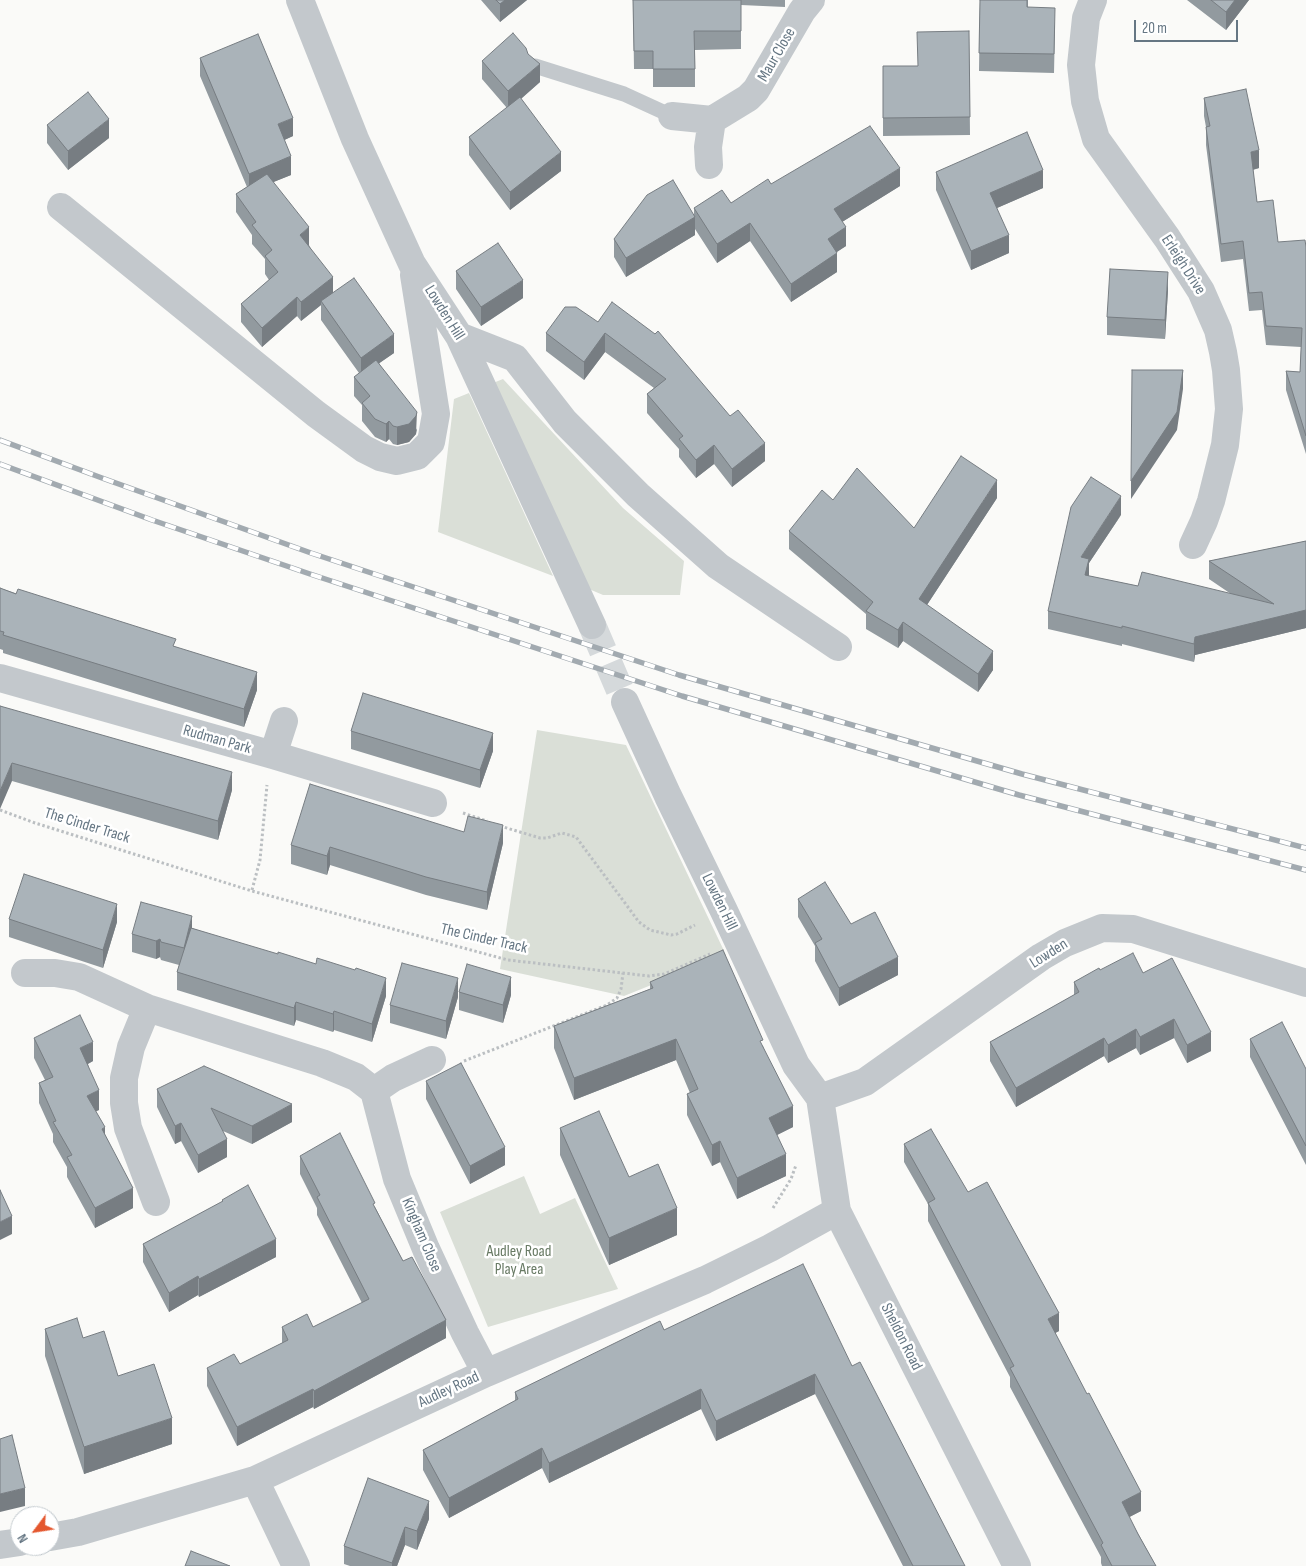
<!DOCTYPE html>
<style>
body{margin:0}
#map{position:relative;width:1306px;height:1566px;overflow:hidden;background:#fafaf8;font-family:"Sofia Sans Condensed",sans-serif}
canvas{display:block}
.north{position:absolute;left:10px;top:1506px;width:50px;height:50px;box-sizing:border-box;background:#fff;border:1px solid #c1c8cd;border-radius:50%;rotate:239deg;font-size:14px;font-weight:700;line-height:20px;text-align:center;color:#657683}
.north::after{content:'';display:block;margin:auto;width:18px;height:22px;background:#e4572e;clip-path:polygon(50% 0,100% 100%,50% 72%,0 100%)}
.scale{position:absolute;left:1134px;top:20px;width:104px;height:22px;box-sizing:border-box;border:2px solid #657683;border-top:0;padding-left:6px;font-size:15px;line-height:18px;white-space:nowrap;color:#657683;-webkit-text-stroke:4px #fff;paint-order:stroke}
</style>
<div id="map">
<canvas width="1306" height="1566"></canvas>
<div class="north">N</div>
<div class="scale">20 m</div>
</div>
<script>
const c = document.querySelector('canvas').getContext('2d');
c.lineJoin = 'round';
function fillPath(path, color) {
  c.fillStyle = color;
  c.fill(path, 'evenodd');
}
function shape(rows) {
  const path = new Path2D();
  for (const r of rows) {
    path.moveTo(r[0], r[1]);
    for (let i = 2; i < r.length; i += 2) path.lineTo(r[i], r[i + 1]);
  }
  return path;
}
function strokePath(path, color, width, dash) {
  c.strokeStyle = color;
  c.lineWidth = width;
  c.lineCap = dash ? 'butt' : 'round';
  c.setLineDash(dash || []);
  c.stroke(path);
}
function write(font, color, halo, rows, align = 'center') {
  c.font = font + ' "Sofia Sans Condensed",sans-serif';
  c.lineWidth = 5;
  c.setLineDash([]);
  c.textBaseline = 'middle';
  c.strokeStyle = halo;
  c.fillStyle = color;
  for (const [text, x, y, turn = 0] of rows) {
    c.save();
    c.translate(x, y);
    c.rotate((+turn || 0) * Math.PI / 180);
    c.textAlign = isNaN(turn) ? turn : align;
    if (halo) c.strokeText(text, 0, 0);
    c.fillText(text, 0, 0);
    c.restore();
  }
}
const green = shape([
 [503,379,623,508,684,561,680,595,603,595,589,589,493,383],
 [469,393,553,576,438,532,454,399],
 [537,730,626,745,726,955,624,996,500,969],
 [524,1176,540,1214,575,1198,618,1289,488,1327,440,1212]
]);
const minorTunnel = shape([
 [592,625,625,702]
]);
const path = shape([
 [0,810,35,823,252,891,508,960,649,976,664,974,710,954],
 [463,813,487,821],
 [500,826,540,838,547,838,562,833,576,837,639,922,650,930,671,935,677,934,695,925],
 [252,890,260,860,267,785],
 [464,1061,607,1005,617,998,621,989,623,973],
 [773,1208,791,1179,796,1165]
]);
const service = shape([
 [535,66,624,94,672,116]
]);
const minor = shape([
 [300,0,355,139,412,264,459,336,592,625],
 [1093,0,1086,18,1081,65,1085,101,1096,139,1167,238,1201,291,1218,330,1223,352,1226,370,1229,409,1225,445,1211,501,1204,521,1193,545],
 [672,116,712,120],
 [712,120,748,98,756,90,802,11,811,0],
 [709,165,708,147,712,120],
 [61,207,316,414,364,449,380,457,397,461,417,456,431,442,436,414,414,275],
 [459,336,515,358,565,422,638,495,718,566,838,647],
 [0,678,273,755,433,803],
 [625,702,668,796,724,911,796,1065,820,1098,837,1211,1017,1566],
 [273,755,284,721],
 [25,973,55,973,79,977,147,1008],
 [374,1091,393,1078,432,1060],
 [820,1098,865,1082,1041,957,1065,943,1102,928,1133,929,1306,983],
 [156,1202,128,1128,124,1103,124,1078,131,1047,147,1008,322,1063,356,1077,374,1091,397,1179,426,1249,465,1333,486,1373],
 [255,1480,296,1566],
 [50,1537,78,1532,255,1480,486,1373,705,1280,770,1248,837,1211],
 [0,1545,20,1542]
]);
const rail = shape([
 [0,440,102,478,311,553,679,675,1022,774,1306,848],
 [0,464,152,520,310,574,682,696,1019,795,1306,870]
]);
const wall = shape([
 [481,0,527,0,500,22],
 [633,0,785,0,785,7,741,5,741,49,695,50,695,87,653,87,653,69,634,69],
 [980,0,1028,0,1028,7,1055,26,1054,73,979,71],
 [1187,0,1249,0,1226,30],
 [969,31,970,135,883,136,883,66,918,66],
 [200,58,293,136,284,140,291,175,273,182,309,245,333,293,394,353,379,363,417,430,416,434,409,442,397,445,393,444,389,439,386,442,375,437,362,421,362,405,354,396,354,377,359,373,321,320,321,305,301,321,297,316,262,347,241,322,241,304,269,280,265,274,265,259,252,244,252,235,236,212,236,194,247,187,200,76],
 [482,61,540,82,521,99,561,171,510,210,469,155,469,137,507,108,482,79],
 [1204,98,1259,168,1253,170,1257,202,1278,242,1306,247,1306,454,1286,390,1286,371,1300,372,1301,347,1266,345,1262,310,1249,311,1243,259,1221,262,1206,145,1206,127,1204,116],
 [47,125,109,138,68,170,47,143],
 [936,172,1043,188,997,208,1009,253,971,270,936,190],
 [771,184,900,186,842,222,846,246,836,252,837,272,791,302,750,241,717,263,695,229,695,235,626,277,614,257,614,239,694,214,694,208,731,203],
 [456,271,523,298,481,326,456,289],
 [1168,290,1165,339,1107,335,1107,317],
 [598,322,765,461,732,487,714,464,696,478,679,457,679,449,647,413,647,394,654,388,605,352,584,380,546,351,546,333],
 [997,498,927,605,993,670,978,692,903,641,898,648,866,629,866,614,789,549,789,531,833,500,914,528],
 [1121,515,1089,563,1089,576,1138,586,1231,594,1209,579,1209,561,1306,541,1306,628,1195,655,1194,662,1122,644,1122,646,1048,629,1048,611],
 [0,588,176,647,257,690,244,727,3,653,3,650,0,649],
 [0,706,232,790,218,840,12,781],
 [351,731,493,751,480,788,351,749],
 [464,832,503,843,487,910,426,895,330,865,327,875,291,864,291,845],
 [798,899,898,975,839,1006,815,961,815,946,798,917],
 [9,919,117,922,103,968,9,937],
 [192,928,386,996,372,1042,334,1030,333,1032,296,1020,294,1026,177,990,177,972,179,965,161,960,160,957,156,959,132,952,132,934],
 [1100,970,1143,973,1211,1051,1187,1063,1174,1038,1140,1055,1136,1048,1108,1063,1104,1056,1016,1107,990,1061,990,1042,1074,995,1074,982],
 [650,982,763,1046,793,1127,777,1135,786,1176,737,1199,720,1162,712,1166,687,1115,687,1094,690,1093,676,1060,574,1100,554,1048,554,1026,650,989],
 [459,992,511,995,503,1023,459,1010],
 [458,997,446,1039,390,1023,390,1005],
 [34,1038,93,1061,88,1064,99,1110,96,1111,133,1208,95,1228,67,1177,67,1167,53,1142,53,1134,39,1103,39,1083,45,1080,34,1058],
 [1250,1039,1306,1069,1306,1165,1250,1057],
 [426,1081,505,1165,470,1184,426,1099],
 [157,1089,292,1122,252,1144,223,1131,227,1157,198,1173,181,1141,175,1144,157,1107],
 [560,1128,629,1177,677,1235,609,1265,560,1155],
 [904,1144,968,1192,1059,1331,1055,1333,1141,1511,1129,1517,1156,1566,1102,1566,1101,1563,1101,1557,1010,1387,1010,1377,928,1221,928,1204,904,1162],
 [300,1156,375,1207,403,1261,446,1338,314,1409,313,1407,237,1446,207,1386,207,1368,240,1364,282,1343,282,1327,313,1327,362,1303,317,1215,317,1208,300,1174],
 [222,1200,276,1257,199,1297,198,1295,169,1312,143,1262,143,1244,222,1202],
 [45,1329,83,1338,118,1376,172,1444,84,1474,45,1356],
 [664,1330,852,1366,965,1566,903,1566,815,1394,716,1441,701,1409,549,1483,542,1468,449,1518,423,1470,423,1450,515,1401,515,1392],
 [429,1519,417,1550,405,1545,397,1566,350,1566,344,1564,344,1546]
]);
const shadedWall = shape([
 [505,0,527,0,500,22,500,4],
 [1235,0,1249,0,1226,30,1226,12],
 [540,64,540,82,508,110,508,91],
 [293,118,293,136,278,143,278,124],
 [109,119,109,138,68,170,68,151],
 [1259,150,1259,168,1251,170,1251,152],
 [561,152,561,171,510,210,510,192],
 [291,156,291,175,249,192,249,174],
 [900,168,900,186,834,227,834,209],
 [1043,170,1043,188,990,211,990,193],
 [695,217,695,235,626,277,626,258],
 [750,223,750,241,717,263,717,244],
 [309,227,309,245,300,253,300,235],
 [846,227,846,246,828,258,828,239],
 [1009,235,1009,253,971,270,971,251],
 [837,253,837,272,791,302,791,284],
 [1168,272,1168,290,1165,339,1165,320],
 [333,277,333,295,321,301,321,305,301,321,301,302],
 [523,280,523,298,481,326,481,307],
 [297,297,297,316,262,347,262,328],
 [605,333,605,352,584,380,584,362],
 [394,334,394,353,361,376,361,358],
 [1183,370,1183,389,1177,430,1131,499,1131,481],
 [417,412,416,434,409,442,397,445,397,427],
 [389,421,389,439,386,442,386,424],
 [765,443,765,461,732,487,732,469],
 [714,445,714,464,696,478,696,460],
 [997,480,997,498,919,617,919,599],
 [1121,496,1121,515,1089,563,1089,577,1085,593,1081,557],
 [1306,610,1306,628,1195,655,1194,662,1194,644,1195,637],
 [903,622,903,641,898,648,898,630],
 [993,651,993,670,978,692,978,674],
 [257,672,257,690,244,727,244,709],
 [493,733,493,751,480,788,480,770],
 [12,763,12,781,0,809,0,791],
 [232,772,232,790,218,840,218,821],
 [503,825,503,843,487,910,487,892],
 [330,847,330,865,327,875,327,856],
 [117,904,117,922,103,968,103,950],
 [192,916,192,934,184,966,184,948],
 [160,939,160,957,156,959,156,941],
 [898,957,898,975,839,1006,839,988],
 [511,977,511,995,503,1023,503,1005],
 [386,978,386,996,372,1042,372,1024],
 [458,978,458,997,446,1039,446,1021],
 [296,1002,296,1020,294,1026,294,1008],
 [334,1011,334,1030,333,1032,333,1014],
 [1174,1019,1174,1038,1140,1055,1140,1037],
 [1136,1029,1136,1048,1108,1063,1108,1045],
 [1211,1032,1211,1051,1187,1063,1187,1045],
 [1104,1038,1104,1056,1016,1107,1016,1088],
 [676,1039,676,1060,574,1100,574,1078],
 [93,1042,93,1061,80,1068,80,1048],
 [99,1090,99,1110,87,1115,87,1096],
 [292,1104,292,1122,252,1144,252,1126],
 [793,1106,793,1127,769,1139,769,1118],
 [181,1123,181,1141,175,1144,175,1126],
 [105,1127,105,1146,102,1129],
 [227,1139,227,1157,198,1173,198,1155],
 [720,1141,720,1162,712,1166,712,1145],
 [505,1147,505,1165,470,1184,470,1166],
 [786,1154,786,1176,737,1199,737,1178],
 [133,1188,133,1208,95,1228,95,1208],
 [677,1208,677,1235,609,1265,609,1238],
 [12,1216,12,1234,0,1240,0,1222],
 [276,1239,276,1257,199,1297,199,1279],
 [198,1276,198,1295,169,1312,169,1293],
 [1059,1313,1059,1331,1048,1337,1048,1319],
 [446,1320,446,1338,314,1409,314,1391],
 [815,1374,815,1394,716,1441,716,1421],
 [313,1389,313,1407,237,1446,237,1427],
 [701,1389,701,1409,549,1483,549,1463],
 [172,1418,172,1444,84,1474,84,1447],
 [542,1448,542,1468,449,1518,449,1498],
 [25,1488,25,1506,0,1512,0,1494],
 [1141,1492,1141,1511,1122,1521,1122,1502],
 [429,1501,429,1519,417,1550,417,1531],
 [405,1527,405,1545,397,1566,392,1566,392,1563]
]);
const building = shape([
 [496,0,505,0,500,4,496,0],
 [633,0,741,0,741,31,694,31,695,69,653,69,653,51,634,51,633,0],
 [980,0,1027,0,1027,7,1055,8,1054,54,979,53,980,0],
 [1211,0,1235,0,1226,12,1211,0],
 [969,31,970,117,883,118,883,66,918,66,917,32,969,31],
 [513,33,526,48,528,54,540,64,508,91,482,61,513,33],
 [258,34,293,118,278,124,291,156,249,174,200,58,258,34],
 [1246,89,1259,150,1251,152,1257,202,1273,200,1278,242,1305,240,1306,247,1306,436,1286,371,1300,372,1302,328,1266,326,1262,292,1249,293,1243,241,1221,244,1206,127,1210,126,1204,98,1246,89],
 [88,92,109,119,68,151,47,125,88,92],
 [520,97,561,152,510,192,469,137,520,97],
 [870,126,900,168,834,209,846,227,828,239,837,253,791,284,750,223,717,244,694,208,722,190,731,203,768,179,771,184,870,126],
 [1027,132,1043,170,990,193,1009,235,971,251,936,172,1027,132],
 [267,174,309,227,300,235,333,277,301,302,297,297,262,328,241,304,278,272,265,256,272,250,252,225,256,222,236,194,267,174],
 [673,180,695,217,626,258,614,239,647,195,673,180],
 [498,243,523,280,481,307,456,271,498,243],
 [1110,269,1168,272,1165,320,1107,317,1110,269],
 [354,278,394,334,361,358,321,301,354,278],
 [612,302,655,334,658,331,730,416,738,410,765,443,732,469,714,445,696,460,679,439,683,436,647,394,666,379,605,333,584,362,546,333,565,307,576,307,598,322,612,302],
 [376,360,417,412,416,416,409,424,397,427,393,426,389,421,386,424,375,419,362,403,370,396,354,377,376,360],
 [1132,370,1183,370,1177,412,1131,481,1132,370],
 [961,456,997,480,919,599,993,651,978,674,903,622,898,630,866,611,873,602,789,531,822,490,833,500,857,468,914,528,961,456],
 [1091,477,1121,496,1081,557,1089,559,1085,575,1138,586,1142,572,1274,604,1209,561,1306,541,1306,610,1195,637,1194,644,1122,626,1122,628,1048,611,1071,507,1091,477],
 [0,588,16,594,18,589,176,639,173,646,257,672,244,709,3,635,4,632,0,631,0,588],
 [363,693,493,733,480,770,351,731,363,693],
 [0,706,232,772,218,821,12,763,0,791,0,706],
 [310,784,464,832,468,816,503,825,487,892,426,877,330,847,327,856,291,845,310,784],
 [24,874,117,904,103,950,9,919,24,874],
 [825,882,851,924,875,912,898,957,839,988,815,943,822,939,798,899,825,882],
 [141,902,192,916,184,948,161,942,160,939,156,941,132,934,141,902],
 [191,928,278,954,278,952,316,964,317,958,355,970,356,968,386,978,372,1024,334,1011,333,1014,296,1002,294,1008,177,972,191,928],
 [723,950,763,1040,760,1041,793,1106,769,1118,786,1154,737,1178,720,1141,712,1145,687,1094,698,1089,676,1039,574,1078,554,1026,653,988,650,982,723,950],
 [1133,953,1143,973,1172,958,1211,1032,1187,1045,1174,1019,1140,1037,1136,1029,1108,1045,1104,1038,1016,1088,990,1042,1079,992,1074,982,1099,968,1100,970,1133,953],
 [402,963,458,978,446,1021,390,1005,402,963],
 [467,964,511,977,503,1005,459,992,467,964],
 [80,1015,93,1042,80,1048,99,1090,87,1096,105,1127,102,1129,133,1188,95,1208,67,1157,72,1155,53,1122,56,1121,39,1083,53,1077,34,1038,80,1015],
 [1282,1022,1306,1069,1306,1146,1250,1039,1282,1022],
 [461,1063,505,1147,470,1166,426,1081,461,1063],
 [204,1066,292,1104,252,1126,211,1108,227,1139,198,1155,181,1123,175,1126,157,1089,204,1066],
 [599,1111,629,1177,658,1164,677,1208,609,1238,560,1128,599,1111],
 [931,1129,968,1192,987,1182,1059,1313,1048,1319,1087,1394,1089,1393,1141,1492,1122,1502,1138,1534,1156,1566,1112,1566,1101,1545,1103,1543,1010,1368,1014,1366,928,1203,935,1199,904,1144,931,1129],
 [340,1133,375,1203,373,1204,403,1261,412,1257,446,1320,314,1391,313,1389,237,1427,207,1368,234,1354,240,1364,288,1340,282,1327,307,1314,313,1327,369,1299,317,1197,320,1195,300,1156,340,1133],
 [248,1185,276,1239,199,1279,198,1276,169,1293,143,1244,223,1201,222,1200,248,1185],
 [0,1190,12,1216,0,1222,0,1190],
 [803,1264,852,1366,860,1362,965,1566,913,1566,815,1374,716,1421,701,1389,549,1463,542,1448,449,1498,423,1450,518,1399,515,1392,660,1321,664,1330,803,1264],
 [77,1318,83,1338,104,1331,118,1376,154,1364,172,1418,84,1447,45,1329,77,1318],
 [12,1435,25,1488,0,1494,0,1439,12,1435],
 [368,1478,429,1501,417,1531,405,1527,392,1563,344,1546,368,1478],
 [191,1551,230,1566,185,1566,191,1551]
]);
const streetNames = [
 ["Maur Close",777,55,-60],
 ["Erleigh Drive",1183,265,57],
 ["Lowden Hill",444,313,58],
 ["Rudman Park",217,740,16],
 ["The Cinder Track",87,826,17],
 ["Lowden Hill",719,902,64],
 ["The Cinder Track",484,939,13],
 ["Lowden",1049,954,-32],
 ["Kingham Close",421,1235,67],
 ["Sheldon Road",901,1337,63],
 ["Audley Road",449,1390,-25]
];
const parkNames = [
 ["Audley Road",519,1252],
 ["Play Area",519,1270]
];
fillPath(green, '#dadfd7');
strokePath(minorTunnel, '#d5d9db', 28, [28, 14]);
strokePath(path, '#bbbfc2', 3, [2.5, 2.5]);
strokePath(service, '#c3c8cc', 15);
strokePath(minor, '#c3c8cc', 28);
strokePath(rail, '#a2aab0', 5.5);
strokePath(rail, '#fff', 4, [11]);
fillPath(wall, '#929a9f');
fillPath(shadedWall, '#777d82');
fillPath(building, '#aab3b9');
strokePath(building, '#777d82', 1);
write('16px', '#657683', '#fff', streetNames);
write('16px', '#687a64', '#fff', parkNames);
</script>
